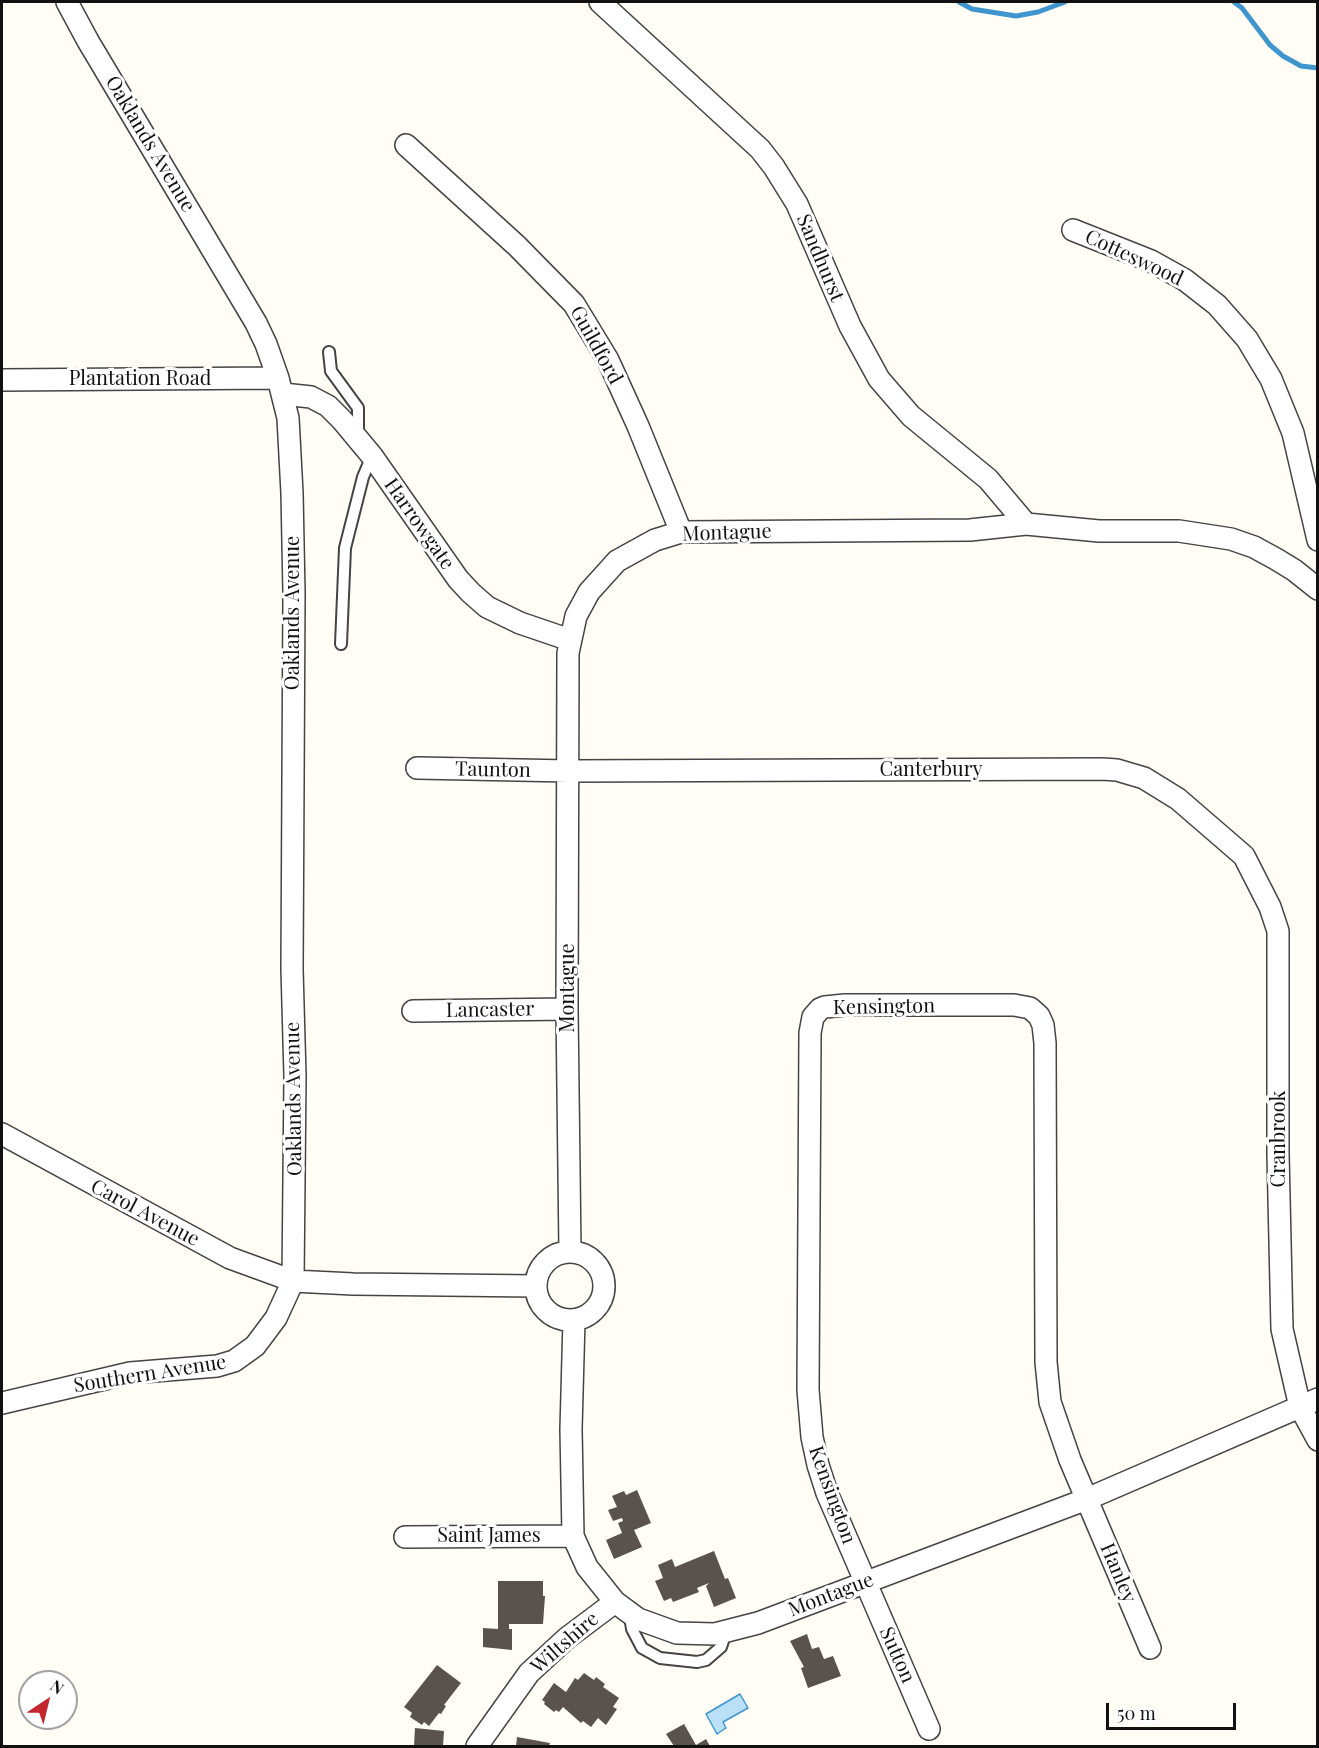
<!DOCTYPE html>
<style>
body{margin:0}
#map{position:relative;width:1319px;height:1748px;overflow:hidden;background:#fffdf5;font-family:"Playfair Display",serif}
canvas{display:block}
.frame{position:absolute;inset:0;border:3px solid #111;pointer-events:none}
.north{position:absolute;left:18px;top:1670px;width:60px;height:60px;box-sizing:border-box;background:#fff;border:2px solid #a0a0a0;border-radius:50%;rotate:35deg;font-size:16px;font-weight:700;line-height:24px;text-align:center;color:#111}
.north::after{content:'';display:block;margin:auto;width:21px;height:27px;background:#c4262e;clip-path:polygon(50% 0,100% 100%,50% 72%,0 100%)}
.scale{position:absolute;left:1106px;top:1703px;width:130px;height:27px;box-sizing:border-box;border:3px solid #111;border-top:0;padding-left:8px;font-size:18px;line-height:21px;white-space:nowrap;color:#111;-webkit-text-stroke:4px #fff;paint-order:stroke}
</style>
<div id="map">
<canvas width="1319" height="1748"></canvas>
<div class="frame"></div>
<div class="north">N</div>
<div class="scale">50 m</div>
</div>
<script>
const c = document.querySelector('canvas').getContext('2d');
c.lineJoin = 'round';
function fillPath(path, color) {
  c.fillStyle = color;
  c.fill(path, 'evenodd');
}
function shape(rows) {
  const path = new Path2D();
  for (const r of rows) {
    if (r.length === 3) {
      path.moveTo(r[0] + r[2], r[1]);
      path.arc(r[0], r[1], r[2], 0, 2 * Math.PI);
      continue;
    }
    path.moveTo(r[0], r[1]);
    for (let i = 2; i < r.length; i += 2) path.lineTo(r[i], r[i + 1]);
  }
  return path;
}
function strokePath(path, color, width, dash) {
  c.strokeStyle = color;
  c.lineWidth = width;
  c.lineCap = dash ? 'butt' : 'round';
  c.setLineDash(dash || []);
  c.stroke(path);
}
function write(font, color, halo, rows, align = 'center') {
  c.font = font + ' "Playfair Display",serif';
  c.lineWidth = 6;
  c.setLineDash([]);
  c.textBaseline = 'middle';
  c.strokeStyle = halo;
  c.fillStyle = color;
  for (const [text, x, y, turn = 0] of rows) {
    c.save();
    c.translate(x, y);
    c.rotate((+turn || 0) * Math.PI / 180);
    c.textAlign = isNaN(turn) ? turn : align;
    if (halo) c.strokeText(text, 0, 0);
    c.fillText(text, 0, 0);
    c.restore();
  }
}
const water = shape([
 [740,1694,748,1708,723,1722,726,1728,717,1734,706,1714,740,1694]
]);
const stream = shape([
 [959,2,972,9,1016,16,1038,12,1065,2],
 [1234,2,1242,8,1270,45,1283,56,1301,66,1318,68]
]);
const building = shape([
 [637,1490,651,1523,634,1530,642,1547,614,1559,606,1540,622,1533,618,1523,623,1521,622,1518,613,1521,608,1510,617,1507,612,1496,624,1491,626,1495],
 [714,1551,725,1579,728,1578,736,1598,714,1607,706,1586,709,1583,697,1588,699,1592,673,1602,671,1598,664,1601,655,1581,663,1578,658,1565,672,1559,675,1567],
 [498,1581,543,1581,543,1596,545,1596,543,1624,509,1624,509,1629,512,1629,512,1650,483,1647,483,1628,498,1629],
 [807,1634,812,1649,819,1647,824,1659,833,1656,841,1676,808,1688,801,1668,804,1667,790,1641],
 [437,1665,461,1683,444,1705,446,1706,441,1714,439,1713,429,1726,424,1722,422,1725,410,1717,412,1713,404,1707],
 [584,1673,594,1680,596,1677,605,1684,603,1687,619,1698,613,1707,617,1709,606,1725,598,1718,591,1727,583,1721,581,1723,563,1707,559,1712,556,1710,554,1712,544,1704,545,1702,542,1700,554,1683,566,1692,575,1678,578,1680],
 [684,1724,696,1745,706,1739,710,1746,674,1746,666,1734],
 [415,1728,444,1731,443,1746,414,1746],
 [517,1737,550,1743,549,1746,516,1746]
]);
const service = shape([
 [329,352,331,371,358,408,358,435],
 [341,644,345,548,363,477,372,456],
 [630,1616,632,1629,642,1648,660,1658,697,1662,706,1660,721,1647,726,1632]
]);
const minor = shape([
 [600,2,760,149,774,167,797,204,850,326,879,379,911,416,988,479,1026,524],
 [406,145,517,246,574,304,608,360,638,426,681,532],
 [1073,230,1151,261,1185,280,1217,305,1247,339,1271,379,1293,433,1318,540],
 [2,380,278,378],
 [283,394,311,397,328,406,342,420,372,456,458,579,471,593,487,607,520,623,570,640],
 [417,768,569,771,1102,769,1117,770,1144,778,1178,799,1244,856,1270,907,1278,931,1278,1154,1282,1329,1300,1407,1318,1440],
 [413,1011,567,1009],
 [2,1134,230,1258,293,1281,353,1284,536,1286],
 [570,1252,567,1009,568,653,576,616,589,592,617,561,655,540,681,532,970,530,1026,524,1099,531,1179,531,1231,539,1254,547,1276,559,1294,570,1318,589],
 [570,1286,34],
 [574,1320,571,1429,573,1536,587,1567,615,1602,638,1619,677,1633,715,1634,758,1623,1087,1499,1318,1399],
 [2,1403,130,1373,217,1366,234,1361,255,1346,276,1318,293,1281,295,1076,292,969,294,593,292,493,288,418,278,378,266,344,256,323,88,41,67,2],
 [405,1537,573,1536],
 [929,1729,827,1493,818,1465,812,1437,808,1390,810,1033,813,1017,820,1009,825,1007,845,1005,1014,1005,1030,1008,1039,1016,1043,1025,1045,1043,1046,1362,1050,1402,1070,1460,1150,1648],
 [477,1746,529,1673,567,1638,615,1602]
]);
const streetNames = [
 ["Oaklands Avenue",150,144,59],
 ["Sandhurst",820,258,67],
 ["Cotteswood",1134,258,25],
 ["Guildford",596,345,61],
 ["Plantation Road",140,379],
 ["Harrowgate",419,524,55],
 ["Montague",727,533,-2],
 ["Oaklands Avenue",293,613,-90],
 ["Taunton",493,770,1],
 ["Canterbury",931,770],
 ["Montague",568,988,-90],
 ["Kensington",884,1007,-1],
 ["Lancaster",490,1010,-1],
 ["Oaklands Avenue",294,1099,-91],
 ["Cranbrook",1279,1139,-90],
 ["Carol Avenue",145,1213,28],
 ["Southern Avenue",150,1374,-9],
 ["Kensington",832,1495,70],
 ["Saint James",489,1536],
 ["Hanley",1118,1573,67],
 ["Montague",831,1595,-21],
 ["Wiltshire",565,1643,-41],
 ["Sutton",897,1655,66]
];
fillPath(water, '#b9e0f7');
strokePath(water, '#3f96cf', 1.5);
strokePath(stream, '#3f96cf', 5);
fillPath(building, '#5a524d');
strokePath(service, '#444', 14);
strokePath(minor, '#444', 24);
strokePath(service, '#fff', 10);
strokePath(minor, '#fff', 21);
write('20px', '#111', '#fff', streetNames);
</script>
